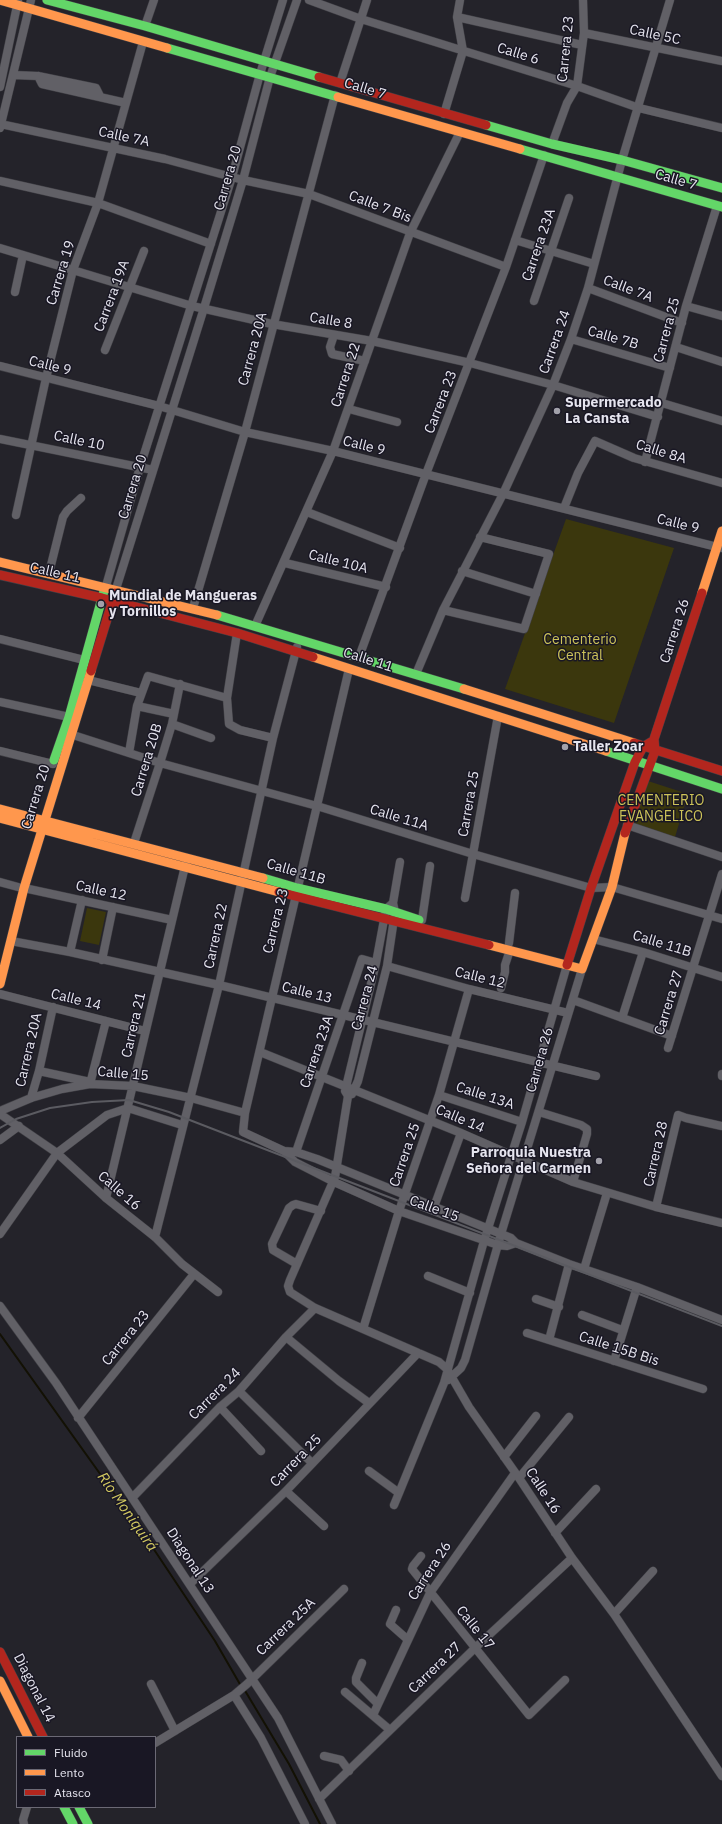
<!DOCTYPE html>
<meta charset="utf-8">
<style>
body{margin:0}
#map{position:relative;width:722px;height:1824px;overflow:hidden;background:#24232a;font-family:"IBM Plex Sans",sans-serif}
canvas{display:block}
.legend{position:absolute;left:16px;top:1736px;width:140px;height:72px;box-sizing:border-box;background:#191724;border:1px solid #6b6975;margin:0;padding:5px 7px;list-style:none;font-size:12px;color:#e6e5ef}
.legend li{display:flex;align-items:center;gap:8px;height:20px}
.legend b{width:20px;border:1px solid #6b6975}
</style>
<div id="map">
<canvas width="722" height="1824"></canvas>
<ul class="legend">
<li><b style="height:5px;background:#63d668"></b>Fluido</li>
<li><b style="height:5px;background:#ff974d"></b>Lento</li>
<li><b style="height:5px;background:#b3261e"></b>Atasco</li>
</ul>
</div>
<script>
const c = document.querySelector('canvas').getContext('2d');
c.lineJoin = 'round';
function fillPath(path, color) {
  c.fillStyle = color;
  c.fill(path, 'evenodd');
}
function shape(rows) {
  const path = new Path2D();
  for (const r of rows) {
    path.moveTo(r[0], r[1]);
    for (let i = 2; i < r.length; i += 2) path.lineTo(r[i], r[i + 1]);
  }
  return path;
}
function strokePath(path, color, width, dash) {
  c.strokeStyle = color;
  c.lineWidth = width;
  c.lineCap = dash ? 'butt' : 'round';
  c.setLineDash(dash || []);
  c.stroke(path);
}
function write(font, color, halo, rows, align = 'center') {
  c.font = font + ' "IBM Plex Sans",sans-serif';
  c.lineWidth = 3;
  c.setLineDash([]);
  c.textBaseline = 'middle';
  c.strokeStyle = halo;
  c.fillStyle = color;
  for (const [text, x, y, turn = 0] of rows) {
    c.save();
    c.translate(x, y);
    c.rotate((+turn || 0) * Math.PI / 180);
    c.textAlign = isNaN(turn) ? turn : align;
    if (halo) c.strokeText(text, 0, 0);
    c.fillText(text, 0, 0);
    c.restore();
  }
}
const green = shape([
 [566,519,674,548,614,723,505,689],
 [648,781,688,794,675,837,634,825],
 [87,908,106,912,99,945,80,941]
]);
const stream = shape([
 [0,1334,151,1545,215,1641,241,1686],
 [244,1689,289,1764,320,1824]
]);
const street = shape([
 [309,0,361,19,577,86,639,108,722,128],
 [457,17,582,45],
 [145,26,154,0],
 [584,33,722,61],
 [13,75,38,76,96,88,100,96],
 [38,76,42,84,126,103],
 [340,83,367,0],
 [0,87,18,1],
 [444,114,463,51,457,17,460,0],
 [0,124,165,159,243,180,309,194,506,267],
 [0,128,31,0],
 [552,144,567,103,577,86,584,33,583,0],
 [0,181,98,203,211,244],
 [515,240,594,264],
 [0,248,192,306,272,324,372,341,470,363,553,385,658,417],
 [588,288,682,323],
 [15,292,23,255],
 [534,301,569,198],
 [686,306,722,316],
 [334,335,330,347,332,354,365,361],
 [571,339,670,368],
 [676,347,722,362],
 [105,350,144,251],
 [0,366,159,406,245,432,333,451,721,548],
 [662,403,722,421],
 [349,409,397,422],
 [0,439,153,470],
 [645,462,686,306,717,206],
 [564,508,578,473,595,441,634,458,722,483],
 [307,512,400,548],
 [16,515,46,378,73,270,98,203,143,42],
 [285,563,386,587],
 [462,571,536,594],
 [49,573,63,517,67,511,81,498],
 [106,586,140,467,232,177,260,74,283,0],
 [116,589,204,308,243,180,270,77,297,0],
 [193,608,245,432,335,95],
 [443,610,524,629,549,554,480,537],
 [255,626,333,451,410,233,460,132],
 [237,633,227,698,229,724,240,730,273,738],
 [0,639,84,660],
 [359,657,426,474,506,267,544,155],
 [349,669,245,1113,243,1132,284,1151,296,1152,317,1159,511,1238,516,1243,569,1264,637,1287,722,1320],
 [416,674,443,610,503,494,553,385,571,339,588,288,622,160,670,0],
 [88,680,141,693],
 [0,702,69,717],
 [137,706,174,714],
 [172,724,211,738],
 [70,734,160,763,317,806,473,854,591,888,612,887,722,919],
 [0,751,53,764],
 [129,753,137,706,148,676,227,698],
 [627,825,722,857],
 [134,843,160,763,172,724,180,684],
 [0,882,18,887],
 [24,888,172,920],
 [465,898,498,716],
 [393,903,386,909,376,963,345,1091,348,1096,335,1177,290,1280,288,1286,290,1292,315,1308,439,1362,447,1369,469,1407,519,1478,572,1558,614,1614,722,1776],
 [422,920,430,866],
 [593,939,643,952,722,977],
 [11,941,70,952,219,985,596,1076],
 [509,943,515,893],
 [70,952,82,900],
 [102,960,113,907],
 [387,966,469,989,568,1013],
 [501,988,505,972,505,965,510,950],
 [0,994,145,1031],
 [573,1000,672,1036],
 [622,1018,643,952],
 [668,1048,722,874],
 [260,1052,461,1133,573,1182,656,1207,722,1223],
 [39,1071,90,1082],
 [722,1076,722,1074],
 [90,1084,106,1021],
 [352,1094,358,1081,387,966,395,912,393,903,400,862],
 [439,1095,522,1122],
 [31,1098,39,1071,53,1007],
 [0,1111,31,1098,62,1089,90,1084,133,1086,191,1098,245,1113],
 [539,1112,581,1125,587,1129,587,1134,573,1182],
 [0,1114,57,1153,106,1198,155,1237,182,1264,218,1292],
 [0,1140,19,1126],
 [284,1151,295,1162,334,1182,399,1211,498,1245,507,1246,516,1243],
 [296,1152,362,959,376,963],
 [106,1198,186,862],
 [434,1207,461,1133],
 [656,1207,678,1115,686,1118,722,1126],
 [0,1234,57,1153,107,1115,128,1108,182,1125],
 [155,1237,219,985,273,738,297,647],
 [297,1264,273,1250,272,1244,289,1208,293,1205,296,1204,321,1211],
 [584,1269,607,1193],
 [428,1276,470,1293],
 [536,1299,559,1307],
 [0,1306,56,1383,278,1718,332,1824],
 [582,1315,622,1330],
 [363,1329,399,1211,439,1095,469,989],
 [527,1333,703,1389],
 [286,1337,339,1381,369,1403],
 [549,1340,569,1264],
 [614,1361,637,1287],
 [448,1380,461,1368,465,1360,501,1234,582,969],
 [239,1391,312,1463],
 [220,1407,261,1451],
 [78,1418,194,1274],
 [504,1457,536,1416],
 [369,1471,399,1493,444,1383,484,1241,522,1122,567,965],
 [519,1478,569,1417],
 [286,1491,324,1526],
 [132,1498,220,1407,239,1391,286,1337,315,1308],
 [394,1505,399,1493],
 [555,1533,596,1489],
 [421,1556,413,1566,412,1569,529,1715,565,1680],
 [190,1584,286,1491,418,1353],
 [396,1610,390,1624,407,1639],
 [614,1614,653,1571],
 [362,1663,356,1678,356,1682,378,1704],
 [151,1684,175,1731],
 [345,1692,390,1730],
 [234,1695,261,1738,305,1824],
 [373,1715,430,1593,515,1473],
 [155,1743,234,1695,247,1684,344,1589],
 [324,1756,341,1760,349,1771],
 [319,1799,475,1648,572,1558],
 [24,1824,23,1820,27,1807]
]);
const fast = shape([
 [47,0,145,26,319,77],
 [167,48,338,97],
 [486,125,552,144,622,160,722,188],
 [520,149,722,207],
 [217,615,464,689],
 [606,751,722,789],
 [54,760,69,717,104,591],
 [263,878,297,888,386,909,419,920],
 [64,1807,73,1824],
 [79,1807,88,1824]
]);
const slow = shape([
 [0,0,167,48],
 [338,97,520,149],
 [0,562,217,615],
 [702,593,722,531],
 [313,657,606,751],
 [464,689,634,743],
 [0,809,263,878],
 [0,818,279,892],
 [489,945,582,969,612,887,625,833],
 [0,984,24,888,91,671],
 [0,1681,28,1737]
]);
const jam = shape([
 [319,77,486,125],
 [0,575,102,598,237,633,313,657],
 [91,671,115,593],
 [634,743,722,771],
 [625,833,655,751,654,739,702,593],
 [279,892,489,945],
 [567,965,591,888,635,762,643,747,651,742],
 [0,1652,43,1737]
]);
const rail = shape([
 [0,1128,16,1119,50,1108,92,1102,129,1100,169,1112,722,1326]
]);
const markers = [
 [557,411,4,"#a2a1aa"],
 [101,604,4,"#a2a1aa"],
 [565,747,4,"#a2a1aa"],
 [599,1161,4,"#a2a1aa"]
];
const streetNames = [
 ["Calle 5C",655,35,12],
 ["Carrera 23",566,49,-84],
 ["Calle 6",518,54,17],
 ["Calle 7",365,89,17],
 ["Calle 7A",124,137,12],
 ["Carrera 20",228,178,-74],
 ["Calle 7",676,180,16],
 ["Calle 7 Bis",380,207,21],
 ["Carrera 23A",539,245,-71],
 ["Carrera 19",61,273,-73],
 ["Calle 7A",628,289,21],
 ["Carrera 19A",112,296,-69],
 ["Calle 8",331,321,9],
 ["Carrera 25",667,330,-75],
 ["Calle 7B",613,338,16],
 ["Carrera 24",555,342,-70],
 ["Carrera 20A",253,349,-75],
 ["Calle 9",50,366,14],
 ["Carrera 22",346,375,-72],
 ["Carrera 23",441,402,-69],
 ["Calle 10",79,441,12],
 ["Calle 9",364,446,14],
 ["Calle 8A",661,452,17],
 ["Carrera 20",133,487,-73],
 ["Calle 9",678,524,14],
 ["Calle 10A",338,562,14],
 ["Calle 11",55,573,13],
 ["Carrera 26",675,631,-72],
 ["Calle 11",368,660,18],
 ["Carrera 20B",147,760,-73],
 ["Carrera 20",36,797,-73],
 ["Carrera 25",469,804,-80],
 ["Calle 11A",399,818,17],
 ["Calle 11B",296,872,16],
 ["Calle 12",101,891,12],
 ["Carrera 23",276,921,-76],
 ["Carrera 22",216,936,-78],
 ["Calle 11B",662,944,17],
 ["Calle 12",480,978,14],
 ["Calle 13",307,993,14],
 ["Carrera 24",365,998,-75],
 ["Calle 14",76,1000,14],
 ["Carrera 27",669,1003,-73],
 ["Carrera 21",134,1025,-77],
 ["Carrera 20A",29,1050,-77],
 ["Carrera 23A",317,1052,-71],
 ["Carrera 26",540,1060,-74],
 ["Calle 15",123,1074,5],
 ["Calle 13A",485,1096,18],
 ["Calle 14",460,1119,23],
 ["Carrera 28",656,1154,-77],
 ["Carrera 25",405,1155,-71],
 ["Calle 16",119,1191,41],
 ["Calle 15",434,1209,20],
 ["Carrera 23",126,1338,-51],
 ["Calle 15B Bis",619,1349,18],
 ["Carrera 24",215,1394,-45],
 ["Carrera 25",296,1461,-46],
 ["Calle 16",543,1491,57],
 ["Diagonal 13",190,1561,57],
 ["Carrera 26",430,1571,-57],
 ["Carrera 25A",286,1627,-44],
 ["Calle 17",475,1628,51],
 ["Carrera 27",435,1668,-44],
 ["Diagonal 14",34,1688,63]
];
const poiNames = [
 ["Supermercado",565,403],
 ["La Cansta",565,419],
 ["Mundial de Mangueras",109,596],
 ["y Tornillos",109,612],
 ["Taller Zoar",573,747],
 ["Parroquia Nuestra",591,1153,"right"],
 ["Señora del Carmen",591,1169,"right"]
];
const parkNames = [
 ["Cementerio",580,640],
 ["Central",580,656],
 ["CEMENTERIO",661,801],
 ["EVANGELICO",661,817]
];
const waterNames = [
 ["Río Moniquirá",127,1512,55]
];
fillPath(green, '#3b370d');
strokePath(stream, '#131104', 2);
strokePath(street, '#414046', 9);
strokePath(fast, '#414046', 10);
strokePath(slow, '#414046', 10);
strokePath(jam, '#414046', 10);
strokePath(street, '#616066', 8);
strokePath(fast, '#63d668', 9);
strokePath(slow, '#ff974d', 9);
strokePath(jam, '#b3261e', 9);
strokePath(rail, '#5b5b61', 2);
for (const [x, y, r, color] of markers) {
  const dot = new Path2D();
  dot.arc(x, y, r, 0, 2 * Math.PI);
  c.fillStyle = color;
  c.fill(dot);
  strokePath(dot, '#191724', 1.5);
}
write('14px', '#e6e5ef', '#191724', streetNames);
write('bold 14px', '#e6e5ef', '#191724', poiNames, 'left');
write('14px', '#cdc359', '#191724', parkNames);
write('italic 15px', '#d5cb61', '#191724', waterNames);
</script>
